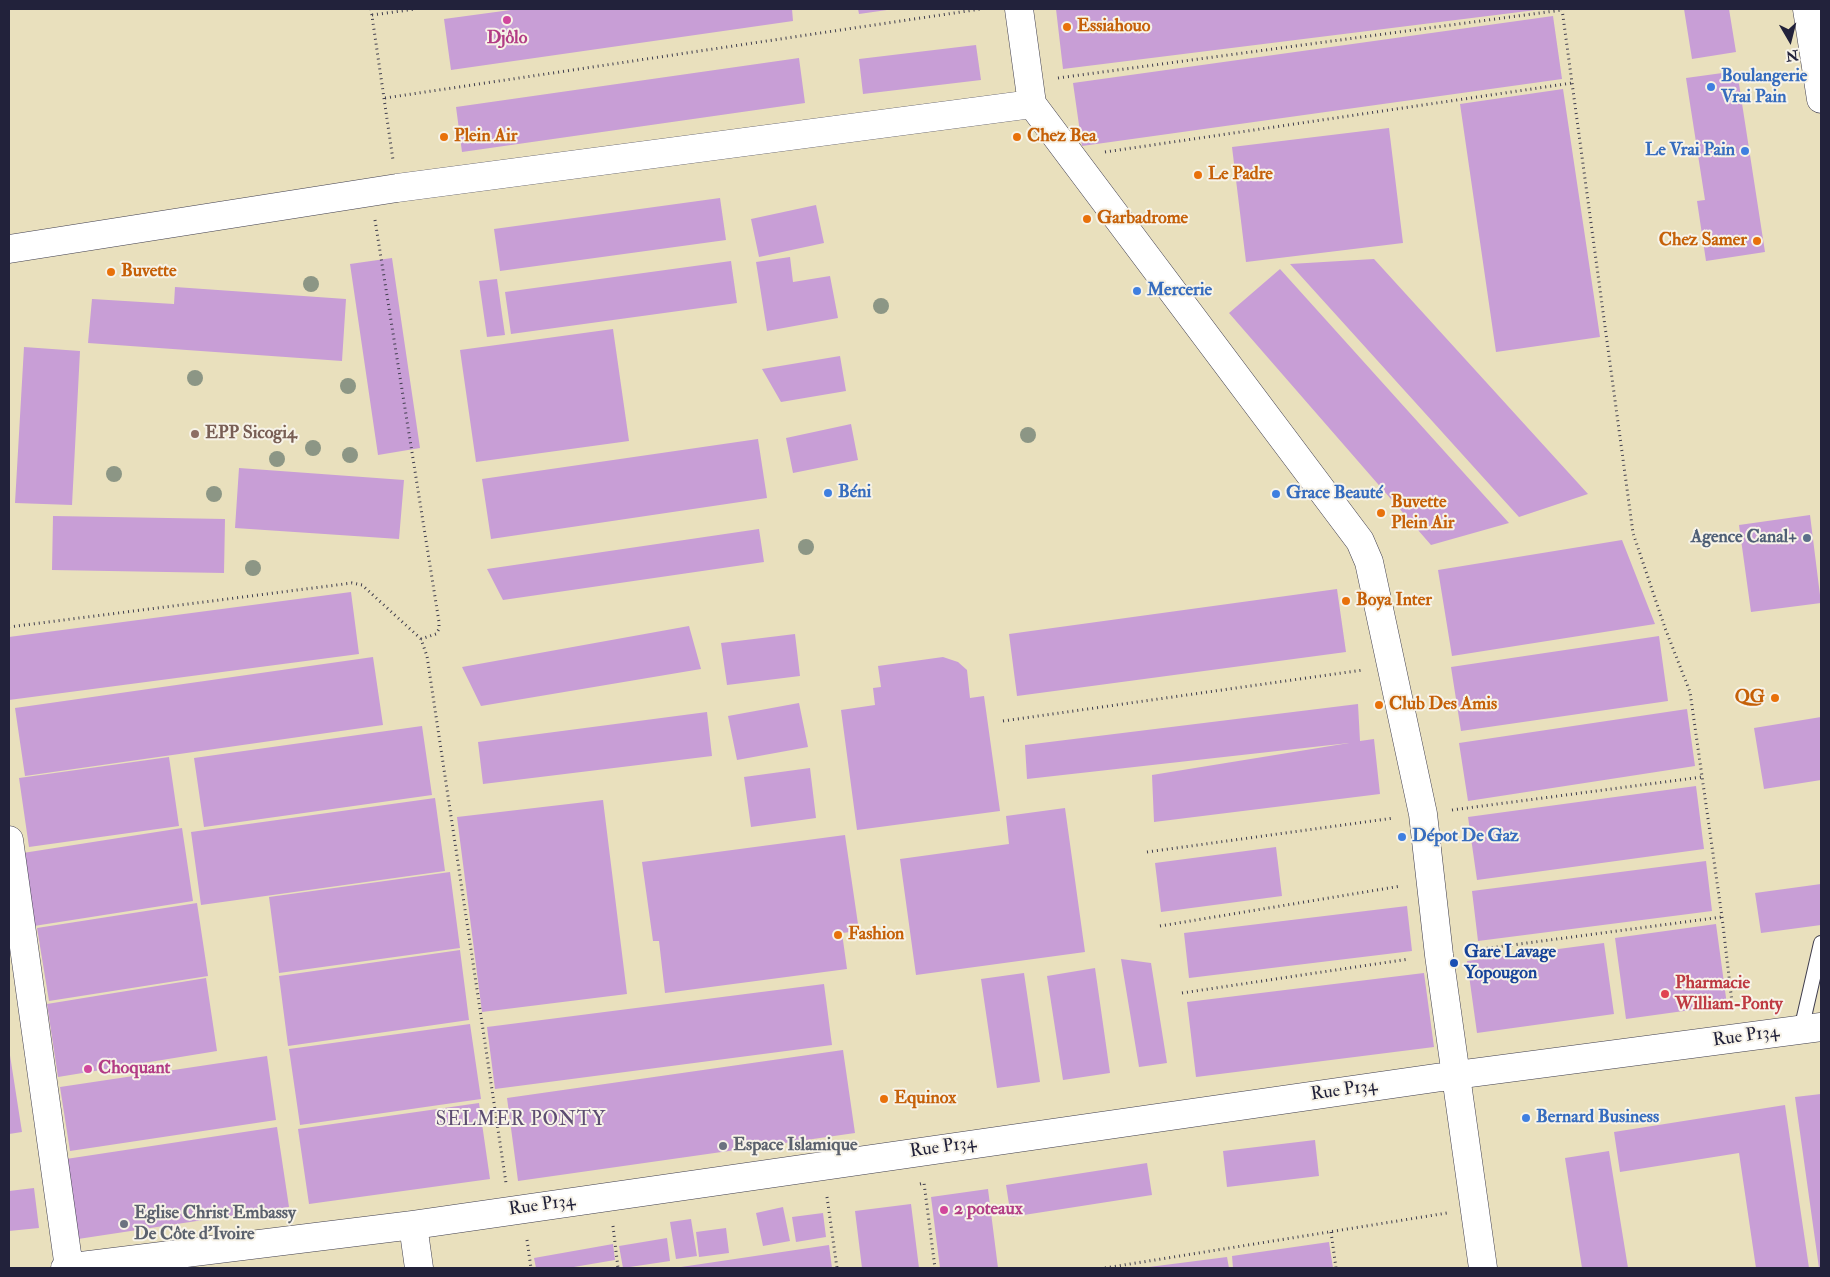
<!DOCTYPE html>
<meta charset="utf-8">
<style>
body{margin:0}
#map{position:relative;width:1830px;height:1277px;overflow:hidden;background:#e9e0bd;font-family:"IM FELL Double Pica",serif}
canvas{display:block}
.frame{position:absolute;inset:0;border:10px solid #22223b;pointer-events:none}
.north{position:absolute;left:1765px;top:15px;width:50px;height:50px;-webkit-text-stroke:4px #f7f3e8;paint-order:stroke;rotate:172deg;font-size:14px;font-weight:700;line-height:20px;text-align:center;color:#22223b}
.north::after{content:'';display:block;margin:auto;width:18px;height:22px;background:#22223b;clip-path:polygon(50% 0,100% 100%,50% 72%,0 100%)}
</style>
<div id="map">
<canvas width="1830" height="1277"></canvas>
<div class="frame"></div>
<div class="north">N</div>
</div>
<script>
const c = document.querySelector('canvas').getContext('2d');
c.lineJoin = 'round';
function fillPath(path, color) {
  c.fillStyle = color;
  c.fill(path, 'evenodd');
}
function shape(rows) {
  const path = new Path2D();
  for (const r of rows) {
    path.moveTo(r[0], r[1]);
    for (let i = 2; i < r.length; i += 2) path.lineTo(r[i], r[i + 1]);
  }
  return path;
}
function strokePath(path, color, width, dash) {
  c.strokeStyle = color;
  c.lineWidth = width;
  c.lineCap = dash ? 'butt' : 'round';
  c.setLineDash(dash || []);
  c.stroke(path);
}
function write(font, color, halo, rows, align = 'center') {
  c.font = font + ' "IM FELL Double Pica",serif';
  c.lineWidth = 4;
  c.setLineDash([]);
  c.textBaseline = 'middle';
  c.strokeStyle = halo;
  c.fillStyle = color;
  for (const [text, x, y, turn = 0] of rows) {
    c.save();
    c.translate(x, y);
    c.rotate((+turn || 0) * Math.PI / 180);
    c.textAlign = isNaN(turn) ? turn : align;
    if (halo) c.strokeText(text, 0, 0);
    c.fillText(text, 0, 0);
    c.restore();
  }
}
const building = shape([
 [518,9,792,9,793,21,451,70,444,19],
 [858,9,887,9,887,10,859,14],
 [1056,9,1536,9,1536,10,1063,69],
 [1684,9,1729,9,1736,52,1692,59],
 [1553,16,1562,79,1082,146,1073,83],
 [976,45,981,80,863,94,859,59],
 [799,58,805,103,462,152,456,107],
 [1737,71,1765,252,1706,261,1697,201,1705,200,1686,78],
 [1563,89,1600,337,1496,352,1460,104],
 [1389,128,1403,243,1246,262,1232,147],
 [720,198,726,240,500,271,494,229],
 [816,205,824,243,759,257,751,219],
 [790,257,793,282,830,276,838,318,767,331,756,262],
 [392,258,420,448,378,455,350,264],
 [1374,259,1588,494,1519,517,1290,264],
 [731,261,737,303,511,334,505,292],
 [1280,269,1509,523,1431,545,1229,313],
 [497,279,505,335,487,337,479,281],
 [175,287,346,299,342,361,88,343,92,299,174,304],
 [613,329,629,441,476,462,460,350],
 [24,347,80,351,72,505,15,503],
 [840,356,846,391,781,402,762,369],
 [851,424,858,460,793,473,786,438],
 [758,439,767,498,491,539,482,479],
 [239,468,404,480,399,539,235,528],
 [1810,515,1821,603,1751,612,1739,525],
 [53,516,225,519,224,573,52,570],
 [759,529,764,562,503,600,487,569],
 [1622,540,1655,624,1452,656,1438,570],
 [1337,589,1346,652,1017,696,1009,634],
 [351,592,359,654,9,700,9,637],
 [689,626,701,669,481,706,462,667],
 [795,634,800,676,727,685,721,643],
 [1659,636,1668,701,1461,731,1451,667],
 [373,657,383,725,25,776,15,708],
 [943,657,958,662,967,670,970,698,984,696,1000,811,857,830,841,710,875,705,873,688,881,687,878,666],
 [799,703,808,747,737,760,728,716],
 [1358,704,1360,741,1374,739,1380,794,1154,822,1152,775,1349,743,1027,779,1025,745],
 [1687,709,1695,766,1468,801,1459,743],
 [707,712,712,756,483,784,478,742],
 [1821,717,1821,780,1764,789,1754,728],
 [422,726,432,795,204,827,194,758],
 [169,757,179,826,29,847,19,778],
 [810,768,816,818,751,827,744,777],
 [1696,786,1704,849,1477,880,1468,817],
 [435,798,445,871,201,905,191,832],
 [603,800,627,994,482,1012,457,817],
 [1065,808,1085,952,916,975,900,859,1009,844,1006,816],
 [182,828,193,901,34,926,23,853],
 [845,835,859,931,842,933,847,969,665,993,659,941,653,941,642,862],
 [1276,847,1282,896,1161,912,1155,863],
 [1706,861,1712,911,1478,941,1472,891],
 [450,872,460,948,279,973,269,897],
 [1821,884,1821,925,1761,933,1755,893],
 [197,903,208,976,49,1001,37,928],
 [1407,906,1412,951,1189,978,1184,933],
 [1716,924,1727,1005,1626,1019,1615,938],
 [1604,943,1614,1014,1477,1033,1467,961],
 [460,950,469,1020,288,1046,279,976],
 [1121,959,1151,963,1167,1063,1139,1067],
 [1095,968,1110,1073,1063,1080,1047,976],
 [1024,973,1040,1082,997,1088,981,979],
 [1424,973,1434,1047,1196,1077,1187,1002],
 [206,978,217,1051,58,1077,47,1004],
 [824,984,832,1045,495,1089,487,1027],
 [470,1024,481,1099,300,1125,289,1049],
 [9,1049,22,1132,9,1134],
 [843,1050,855,1133,518,1181,507,1098],
 [267,1056,276,1120,70,1151,60,1087],
 [1821,1094,1821,1268,1819,1268,1795,1097],
 [479,1103,490,1179,309,1204,298,1129],
 [1785,1105,1809,1268,1756,1268,1739,1153,1620,1172,1614,1132],
 [277,1127,289,1207,78,1239,66,1159],
 [1315,1140,1319,1176,1227,1187,1223,1151],
 [1609,1151,1628,1268,1582,1268,1565,1158],
 [1147,1163,1152,1195,1011,1217,1006,1185],
 [34,1188,39,1228,9,1231,9,1191],
 [988,1189,998,1268,940,1268,931,1197],
 [911,1204,919,1268,862,1268,855,1211],
 [783,1207,790,1241,763,1246,756,1213],
 [823,1213,826,1237,796,1242,792,1217],
 [691,1219,697,1256,676,1259,670,1222],
 [726,1228,729,1253,699,1257,696,1232],
 [667,1238,670,1261,623,1268,619,1246],
 [1329,1242,1333,1268,1233,1268,1232,1256],
 [613,1244,615,1260,568,1268,536,1268,534,1258],
 [829,1245,832,1268,681,1268,681,1267],
 [1227,1257,1229,1268,1149,1268,1149,1267]
]);
const path = shape([
 [371,9,393,160],
 [1562,9,1633,533,1665,628,1690,692,1722,917,1733,1011],
 [372,15,416,9],
 [1058,78,1562,10],
 [385,98,981,9],
 [1105,152,1572,83],
 [375,220,439,622,439,629,436,634,421,639],
 [9,627,352,583,362,585,421,639,427,656,506,1183],
 [1003,721,1363,670],
 [1452,810,1702,777],
 [1147,852,1394,818],
 [1160,926,1401,886],
 [1467,951,1722,917],
 [1182,993,1409,959],
 [920,1184,924,1183,935,1268],
 [827,1197,837,1268],
 [613,1226,618,1268],
 [1331,1232,1336,1268],
 [527,1240,531,1268],
 [1105,1268,1447,1213]
]);
const service = shape([
 [1801,1030,1821,943]
]);
const minor = shape([
 [1019,9,1032,104,1360,541,1369,562,1423,814,1439,955,1483,1268],
 [9,249,397,188,1032,104],
 [9,840,69,1268],
 [413,1225,419,1268],
 [65,1268,413,1225,1456,1075,1821,1027]
]);
const secondary = shape([
 [1807,9,1821,99]
]);
const trees = [
 [311,284],
 [881,306],
 [195,378],
 [348,386],
 [1028,435],
 [313,448],
 [350,455],
 [277,459],
 [114,474],
 [214,494],
 [806,547],
 [253,568]
];
const markers = [
 [507,20,5,"#d1479c"],
 [1067,27,5,"#e8710a"],
 [1711,87,5,"#3f7fe0"],
 [444,137,5,"#e8710a"],
 [1017,137,5,"#e8710a"],
 [1745,151,5,"#3f7fe0"],
 [1198,175,5,"#e8710a"],
 [1087,219,5,"#e8710a"],
 [1757,241,5,"#e8710a"],
 [111,272,5,"#e8710a"],
 [1137,291,5,"#3f7fe0"],
 [195,434,5,"#8d6e63"],
 [828,493,5,"#3f7fe0"],
 [1276,494,5,"#3f7fe0"],
 [1381,513,5,"#e8710a"],
 [1807,538,5,"#5c6f8a"],
 [1346,601,5,"#e8710a"],
 [1775,698,5,"#e8710a"],
 [1379,705,5,"#e8710a"],
 [1402,837,5,"#3f7fe0"],
 [838,935,5,"#e8710a"],
 [1454,963,5,"#1a4fb4"],
 [1665,994,5,"#e0444e"],
 [88,1069,5,"#d1479c"],
 [884,1099,5,"#e8710a"],
 [1526,1118,5,"#3f7fe0"],
 [723,1146,5,"#6b7280"],
 [944,1210,5,"#d1479c"],
 [124,1224,5,"#6b7280"]
];
const foodNames = [
 ["Essiahouo",1077,27],
 ["Plein Air",454,137],
 ["Chez Bea",1027,137],
 ["Le Padre",1208,175],
 ["Garbadrome",1097,219],
 ["Chez Samer",1747,241,"right"],
 ["Buvette",121,272],
 ["Buvette",1391,503],
 ["Plein Air",1391,524],
 ["Boya Inter",1356,601],
 ["QG",1765,698,"right"],
 ["Club Des Amis",1389,705],
 ["Fashion",848,935],
 ["Equinox",894,1099]
];
const hotelNames = [
 ["Djôlo",507,39,"center"],
 ["Choquant",98,1069],
 ["2 poteaux",954,1210]
];
const shopNames = [
 ["Boulangerie",1721,77],
 ["Vrai Pain",1721,98],
 ["Le Vrai Pain",1735,151,"right"],
 ["Mercerie",1147,291],
 ["Béni",838,493],
 ["Grace Beauté",1286,494],
 ["Dépot De Gaz",1412,837],
 ["Bernard Business",1536,1118]
];
const educationNames = [
 ["EPP Sicogi4",205,434]
];
const serviceNames = [
 ["Agence Canal+",1797,538]
];
const transitNames = [
 ["Gare Lavage",1464,953],
 ["Yopougon",1464,974]
];
const healthNames = [
 ["Pharmacie",1675,984],
 ["William-Ponty",1675,1005]
];
const streetNames = [
 ["Rue P134",1746,1037,-8],
 ["Rue P134",1344,1091,-8],
 ["Rue P134",943,1148,-8],
 ["Rue P134",542,1206,-8]
];
const worshipNames = [
 ["Espace Islamique",733,1146],
 ["Eglise Christ Embassy",134,1214],
 ["De Côte d'Ivoire",134,1235]
];
const neighbourhoodNames = [
 ["SELMER PONTY",521,1121]
];
fillPath(building, '#c89ed6');
strokePath(service, '#403e4e', 16);
strokePath(minor, '#403e4e', 29);
strokePath(secondary, '#403e4e', 29);
strokePath(path, '#403e4e', 3, [1, 4]);
strokePath(service, '#fff', 14);
strokePath(minor, '#fff', 28);
strokePath(secondary, '#fff', 28);
c.fillStyle = '#8c9685';
for (const [x, y] of trees) {
  c.beginPath();
  c.arc(x, y, 8, 0, 2 * Math.PI);
  c.fill();
}
for (const [x, y, r, color] of markers) {
  const dot = new Path2D();
  dot.arc(x, y, r, 0, 2 * Math.PI);
  c.fillStyle = color;
  c.fill(dot);
  strokePath(dot, '#f7f3e8', 2);
}
write('bold 18px', '#c56008', '#f7f3e8', foodNames, 'left');
write('bold 18px', '#b23c85', '#f7f3e8', hotelNames, 'left');
write('bold 18px', '#366cbe', '#f7f3e8', shopNames, 'left');
write('bold 18px', '#785e54', '#f7f3e8', educationNames, 'left');
write('bold 18px', '#4e5e75', '#f7f3e8', serviceNames, 'right');
write('bold 18px', '#164399', '#f7f3e8', transitNames, 'left');
write('bold 18px', '#be3a42', '#f7f3e8', healthNames, 'left');
write('18px', '#22223b', '#f7f3e8', streetNames);
write('bold 18px', '#5b616d', '#f7f3e8', worshipNames, 'left');
c.letterSpacing = '1px';
write('19px', '#5c4d71', '#f7f3e8', neighbourhoodNames);
c.letterSpacing = '0px';
</script>
